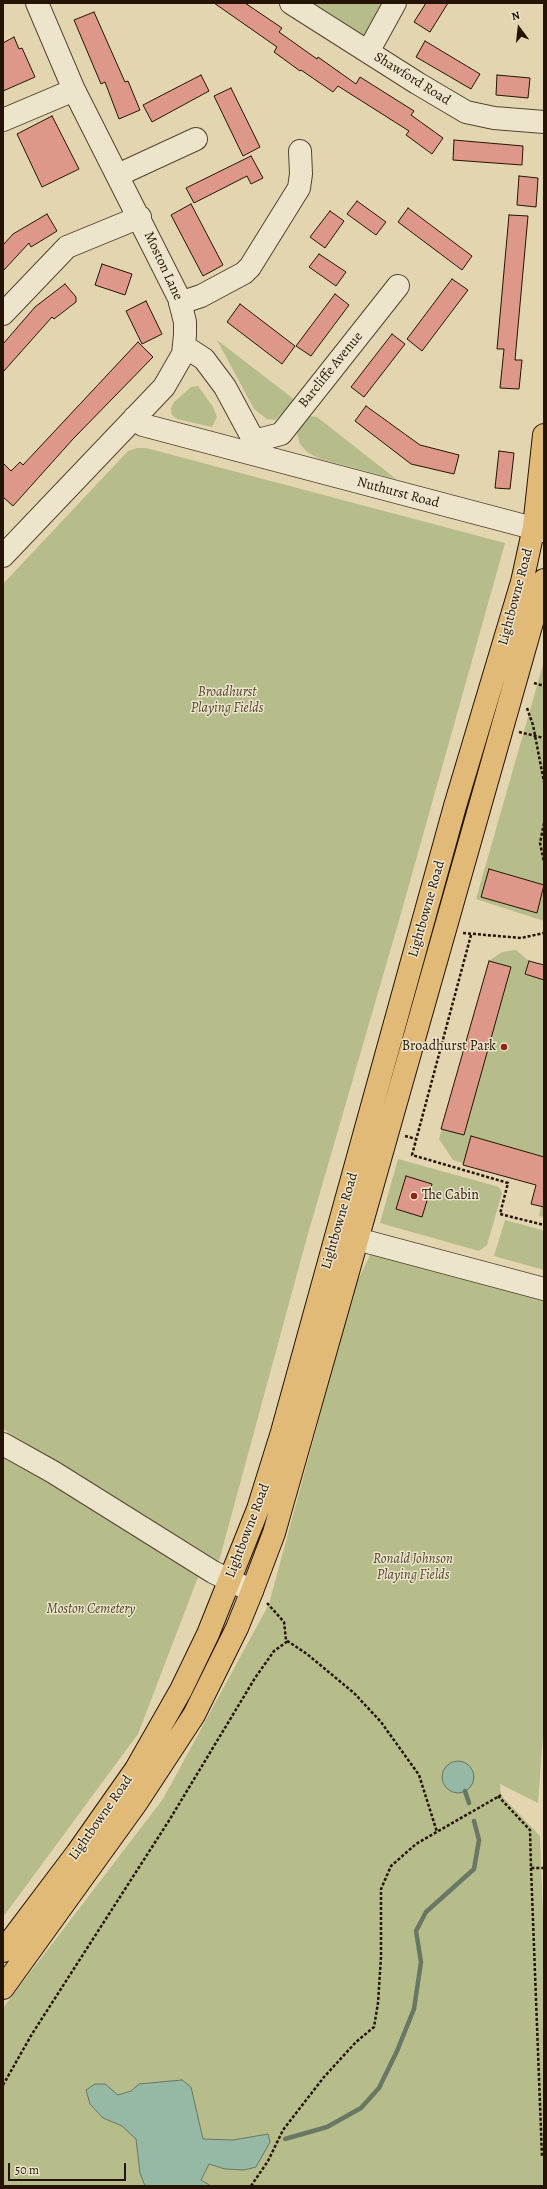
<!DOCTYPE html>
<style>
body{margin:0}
#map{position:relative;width:547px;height:2189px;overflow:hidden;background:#e3d5b0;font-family:Alegreya,serif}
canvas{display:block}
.frame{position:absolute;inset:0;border:4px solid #251404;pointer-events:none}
.north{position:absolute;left:499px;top:8px;width:40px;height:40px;-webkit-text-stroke:3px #ede4cc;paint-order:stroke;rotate:345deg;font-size:11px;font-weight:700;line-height:16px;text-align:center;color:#251404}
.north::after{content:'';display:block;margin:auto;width:14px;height:18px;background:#251404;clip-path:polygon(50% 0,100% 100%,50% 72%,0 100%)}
.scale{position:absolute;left:8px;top:2163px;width:118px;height:18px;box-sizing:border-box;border:2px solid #251404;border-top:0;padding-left:5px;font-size:12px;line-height:14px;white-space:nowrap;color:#251404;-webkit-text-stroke:3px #ede4cc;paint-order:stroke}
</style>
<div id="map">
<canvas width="547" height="2189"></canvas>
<div class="frame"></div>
<div class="north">N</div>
<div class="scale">50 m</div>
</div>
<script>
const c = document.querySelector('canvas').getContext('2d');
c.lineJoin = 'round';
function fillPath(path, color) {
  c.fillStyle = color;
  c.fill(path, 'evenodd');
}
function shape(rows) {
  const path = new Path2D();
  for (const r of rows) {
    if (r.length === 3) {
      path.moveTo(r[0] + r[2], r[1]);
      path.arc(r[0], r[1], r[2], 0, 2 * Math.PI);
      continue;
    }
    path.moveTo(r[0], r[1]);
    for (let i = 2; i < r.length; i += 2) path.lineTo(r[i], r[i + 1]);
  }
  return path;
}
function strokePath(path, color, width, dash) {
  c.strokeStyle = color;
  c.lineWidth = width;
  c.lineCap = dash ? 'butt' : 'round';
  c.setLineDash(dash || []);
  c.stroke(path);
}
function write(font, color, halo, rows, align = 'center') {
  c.font = font + ' Alegreya,serif';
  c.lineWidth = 3;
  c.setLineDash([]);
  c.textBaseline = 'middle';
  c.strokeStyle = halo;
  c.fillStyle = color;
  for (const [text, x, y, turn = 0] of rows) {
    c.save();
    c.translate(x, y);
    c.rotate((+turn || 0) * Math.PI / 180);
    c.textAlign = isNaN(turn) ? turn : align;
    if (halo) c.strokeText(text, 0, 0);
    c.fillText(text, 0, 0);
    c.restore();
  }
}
const green = shape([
 [311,3,387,3,366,35,359,37],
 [217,340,295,400,275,420,267,419,254,409],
 [198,386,213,407,217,417,212,427,177,419,172,415,171,408,174,402,191,387],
 [308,416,317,417,396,479,320,459,307,452,300,444,297,434,298,426],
 [137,448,146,448,505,543,398,924,307,1237,219,1561,3,1429,3,584,128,451],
 [544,661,544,921,476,899],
 [516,950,529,961,544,965,544,1217,539,1216,541,1206,531,1204,536,1185,453,1160,439,1139,489,961,502,952],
 [398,1159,499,1187,502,1193,487,1245,479,1251,380,1223],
 [505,1220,542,1230,544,1234,544,1270,494,1256],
 [371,1253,544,1299,544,1721,538,1803,500,1784,501,1795,540,1836,544,1947,544,2186,3,2186,3,2008,163,1799,269,1604,355,1286],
 [3,1456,200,1572,138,1734,3,1917]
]);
const water = shape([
 [458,1777,16],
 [182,2080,191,2087,203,2139,233,2140,268,2134,270,2142,256,2167,244,2170,225,2169,209,2164,201,2180,211,2186,145,2186,140,2173,136,2139,122,2126,103,2118,90,2104,86,2090,95,2084,105,2084,118,2095,131,2091,139,2084,182,2080]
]);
const stream = shape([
 [465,1791,469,1803],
 [285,2139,327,2127,361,2108,379,2088,397,2051,414,2009,421,1962,416,1931,426,1912,474,1869,479,1840,474,1821]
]);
const building = shape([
 [214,3,245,3,282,28,279,32,317,59,318,57,356,84,360,77,414,111,411,115,443,138,432,154,406,135,409,131,338,86,333,92,301,70,300,71,274,52,277,47,214,3],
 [426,3,448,3,430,32,414,22,426,3],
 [94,12,125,82,128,81,140,110,119,119,105,82,101,84,74,20,94,12],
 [14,37,19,49,22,48,35,77,3,91,3,43,14,37],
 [425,41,480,74,471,89,416,57,425,41],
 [201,75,209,91,152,122,143,105,201,75],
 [497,75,530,78,528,98,496,95,497,75],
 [231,88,260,147,243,156,214,96,231,88],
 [52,116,79,169,42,187,17,134,52,116],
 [454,140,523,146,522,165,453,160,454,140],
 [251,156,263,178,251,184,247,176,194,203,186,188,251,156],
 [519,176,538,178,536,207,517,205,519,176],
 [357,201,386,222,376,235,347,214,357,201],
 [191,204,223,265,203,276,171,215,191,204],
 [408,208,472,256,462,270,398,222,408,208],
 [330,211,344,221,325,248,310,237,330,211],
 [47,214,57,231,31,247,29,243,3,271,3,245,13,234,47,214],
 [509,215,528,216,515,360,522,360,519,389,500,388,504,349,497,349,509,215],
 [319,254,346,272,336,286,309,267,319,254],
 [102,264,132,274,125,295,95,285,102,264],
 [452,279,468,290,422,351,407,339,452,279],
 [65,284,76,297,76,302,54,319,52,317,3,372,3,344,35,307,65,284],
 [335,294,349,305,311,356,296,346,335,294],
 [146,301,162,334,142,344,126,311,146,301],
 [240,304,295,346,282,364,227,322,240,304],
 [392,334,405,344,364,397,351,387,392,334],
 [138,342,153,357,73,439,13,506,3,497,3,463,11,471,20,462,23,465,138,342],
 [366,406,420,445,459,455,454,474,411,464,355,421,366,406],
 [499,451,514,453,510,489,495,488,499,451],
 [489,869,544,885,537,913,481,897,489,869],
 [489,961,511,967,464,1135,441,1129,489,961],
 [529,961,544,965,544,980,525,974,529,961],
 [471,1136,544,1157,544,1207,531,1204,536,1185,463,1165,471,1136],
 [406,1176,432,1184,422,1217,396,1209,406,1176]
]);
const path = shape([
 [534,683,544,686],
 [527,708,533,725,544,782],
 [519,732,544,738],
 [544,823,540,843,544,862],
 [463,933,521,938,544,933],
 [471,935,412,1155,508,1183,500,1214,544,1225],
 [405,1136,416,1139],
 [267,1603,284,1622,286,1640,307,1654,354,1693,381,1722,419,1775,437,1832],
 [498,1796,530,1830,531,1868,544,1868],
 [531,1868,542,2157],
 [3,2085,32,2034,170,1819,255,1678,274,1651,288,1641],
 [251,2186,268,2161,283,2130,324,2077,356,2042,374,2027,378,2003,381,1957,381,1889,391,1866,416,1844,501,1795]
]);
const minor = shape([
 [291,3,417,83,466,112,494,118,544,122],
 [368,52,395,3],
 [3,120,74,90],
 [118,175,196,139],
 [180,303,201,296,244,273,250,267,299,188,301,174,300,151],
 [3,314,67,247,140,217],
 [184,346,204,359,225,387,254,441,253,454],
 [134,418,143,425,544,531],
 [254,441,281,434,398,286],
 [3,556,164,387,183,354,185,335,185,322,179,298,74,90,37,3],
 [338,1234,544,1289],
 [3,1444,53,1472,213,1572,252,1591]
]);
const major = shape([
 [3,1951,77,1853,136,1769,181,1690,208,1634,258,1509,282,1432,455,806,522,582,534,527,544,435],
 [3,1988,137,1802,194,1715,237,1628,252,1591,274,1533,544,580]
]);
const markers = [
 [504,1047,4,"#8f2418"],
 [414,1196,4,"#8f2418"]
];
const streetNames = [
 ["Shawford Road",412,79,32],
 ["Moston Lane",163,266,65],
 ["Barcliffe Avenue",331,370,-51],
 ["Nuthurst Road",398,493,15],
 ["Lightbowne Road",516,597,-75],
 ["Lightbowne Road",427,909,-74],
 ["Lightbowne Road",340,1221,-74],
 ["Lightbowne Road",248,1531,-69],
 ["Lightbowne Road",101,1818,-55]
];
const parkNames = [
 ["Broadhurst",227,693],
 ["Playing Fields",227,709],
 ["Ronald Johnson",413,1560],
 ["Playing Fields",413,1576],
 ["Moston Cemetery",91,1610]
];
const poiNames = [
 ["Broadhurst Park",496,1047],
 ["The Cabin",422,1196,"left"]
];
fillPath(green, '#b6bc8a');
fillPath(water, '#96b9a6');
strokePath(water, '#697765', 1);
strokePath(stream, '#697765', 4.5);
fillPath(building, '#de988a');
strokePath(building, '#251404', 1);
strokePath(minor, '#54442f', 24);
strokePath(major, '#251404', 24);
strokePath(path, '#251404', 2.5, [3, 2]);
strokePath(minor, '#ede4cc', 22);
strokePath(major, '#e2ba78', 22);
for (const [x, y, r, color] of markers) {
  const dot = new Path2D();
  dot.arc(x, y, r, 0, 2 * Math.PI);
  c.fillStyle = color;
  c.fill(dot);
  strokePath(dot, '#ede4cc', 1.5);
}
write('14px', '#251404', '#ede4cc', streetNames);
write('italic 14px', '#50462c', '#ede4cc', parkNames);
write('14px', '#251404', '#ede4cc', poiNames, 'right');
</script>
